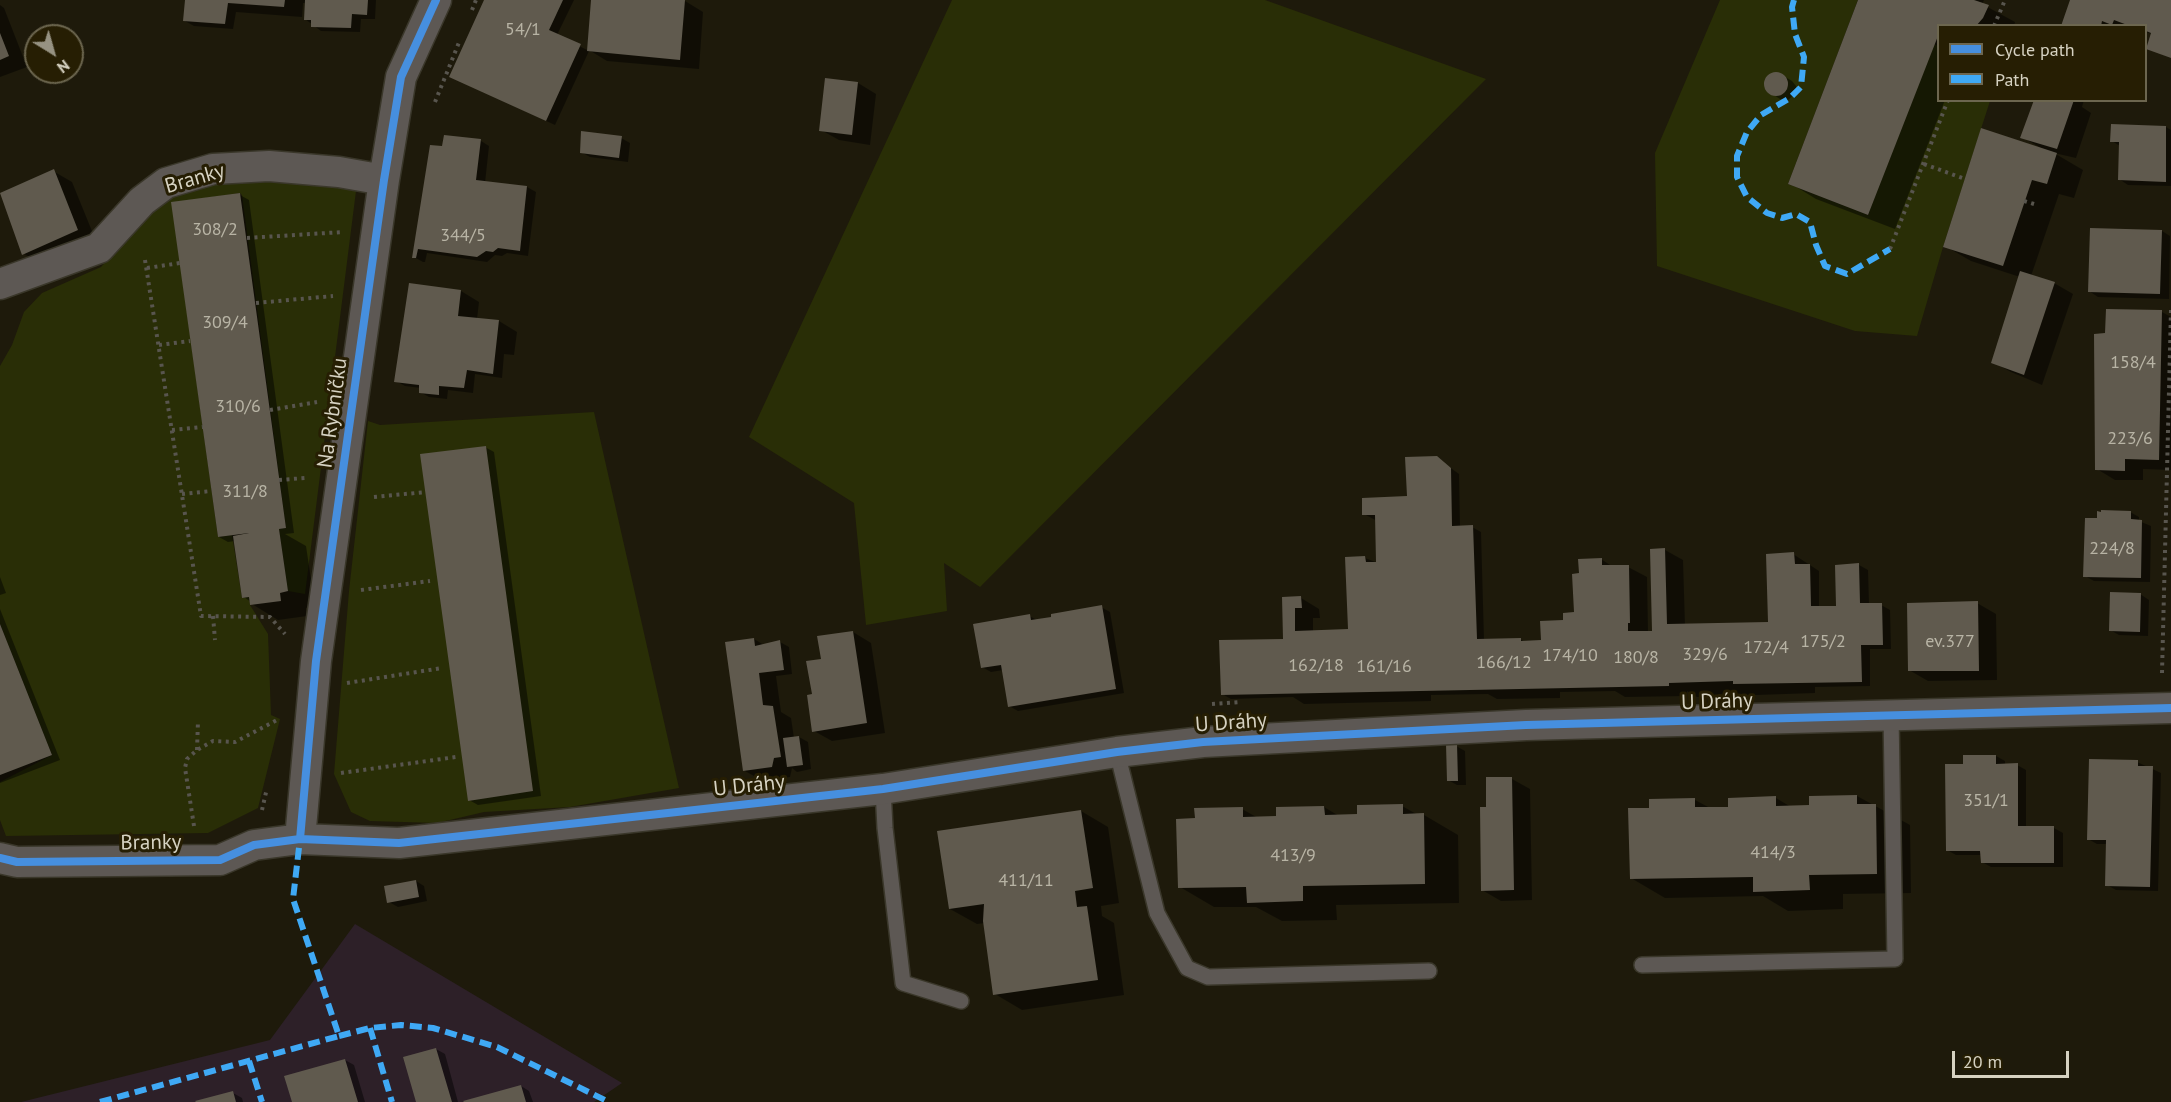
<!DOCTYPE html>
<meta charset="utf-8">
<style>
body{margin:0}
#map{position:relative;width:2171px;height:1102px;overflow:hidden;background:#1e1a0b;font-family:"PT Sans",sans-serif}
canvas{display:block}
.legend{position:absolute;left:1937px;top:24px;width:210px;height:78px;box-sizing:border-box;background:#261e03;border:2px solid #6c664f;margin:0;padding:8px 10px;list-style:none;font-size:18px;color:#d6d2c2}
.legend li{display:flex;align-items:center;gap:12px;height:30px}
.legend b{width:30px;border:2px solid #6c664f}
.north{position:absolute;left:24px;top:24px;width:60px;height:60px;box-sizing:border-box;background:#261e03;border:2px solid #6c664f;border-radius:50%;rotate:143deg;font-size:16px;font-weight:700;line-height:24px;text-align:center;color:#d6d2c2}
.north::after{content:'';display:block;margin:auto;width:21px;height:27px;background:#969282;clip-path:polygon(50% 0,100% 100%,50% 72%,0 100%)}
.scale{position:absolute;left:1952px;top:1051px;width:117px;height:27px;box-sizing:border-box;border:3px solid #d6d2c2;border-top:0;padding-left:8px;font-size:18px;line-height:21px;white-space:nowrap;color:#d6d2c2;-webkit-text-stroke:4px #261e03;paint-order:stroke}
</style>
<div id="map">
<canvas width="2171" height="1102"></canvas>
<ul class="legend">
<li><b style="height:8px;background:#468fdf"></b>Cycle path</li>
<li><b style="height:8px;background:#3fa9f5"></b>Path</li>
</ul>
<div class="north">N</div>
<div class="scale">20 m</div>
</div>
<script>
const c = document.querySelector('canvas').getContext('2d');
c.lineJoin = 'round';
function fillPath(path, color) {
  c.fillStyle = color;
  c.fill(path, 'evenodd');
}
function shape(rows) {
  const path = new Path2D();
  for (const r of rows) {
    if (r.length === 3) {
      path.moveTo(r[0] + r[2], r[1]);
      path.arc(r[0], r[1], r[2], 0, 2 * Math.PI);
      continue;
    }
    path.moveTo(r[0], r[1]);
    for (let i = 2; i < r.length; i += 2) path.lineTo(r[i], r[i + 1]);
  }
  return path;
}
function strokePath(path, color, width, dash) {
  c.strokeStyle = color;
  c.lineWidth = width;
  c.lineCap = dash ? 'butt' : 'round';
  c.setLineDash(dash || []);
  c.stroke(path);
}
function write(font, color, halo, rows, align = 'center') {
  c.font = font + ' "PT Sans",sans-serif';
  c.lineWidth = 6;
  c.setLineDash([]);
  c.textBaseline = 'middle';
  c.strokeStyle = halo;
  c.fillStyle = color;
  for (const [text, x, y, turn = 0] of rows) {
    c.save();
    c.translate(x, y);
    c.rotate((+turn || 0) * Math.PI / 180);
    c.textAlign = isNaN(turn) ? turn : align;
    if (halo) c.strokeText(text, 0, 0);
    c.fillText(text, 0, 0);
    c.restore();
  }
}
const industrial = shape([
 [355,924,622,1083,594,1102,21,1102,270,1040]
]);
const green = shape([
 [952,0,1265,0,1486,79,980,587,944,563,947,611,866,625,854,503,749,437],
 [1720,0,1858,0,1788,184,1868,215,1934,44,1938,46,1938,100,1990,101,1943,247,1917,336,1855,331,1657,266,1655,153],
 [248,177,334,183,356,191,305,594,288,591,279,529,286,528,242,195,240,193,172,203,218,537,232,535,242,598,249,597,250,605,268,634,271,715,280,719,258,808,208,833,6,836,0,820,0,782,52,755,0,624,0,366,12,345,24,312,42,293,101,267,151,208,182,188],
 [594,412,679,788,570,807,484,812,437,823,370,821,351,812,334,774,349,591,368,421,380,425]
]);
const shadow = shape([
 [187,0,376,0,375,19,361,19,360,32,321,31,305,19,306,3,303,3,302,17,236,12,233,29,194,26,185,21],
 [486,0,574,0,557,35,589,51,555,125,460,81],
 [592,0,685,1,703,12,699,69,607,61,589,50],
 [1858,0,1984,0,1982,4,2015,22,2014,26,1938,26,1938,100,1945,100,1895,229,1816,199,1790,183],
 [2071,0,2171,0,2171,58,2147,48,2152,34,2146,32,2146,26,2062,26],
 [0,5,4,8,27,67,0,77],
 [1772,74,1782,75,1792,81,1796,86,1796,93,1788,100,1780,99,1771,93,1766,88,1767,78],
 [858,83,876,94,870,145,839,140,821,130],
 [2035,100,2084,100,2082,107,2091,113,2076,158,2054,153,2083,170,2074,198,2059,194,2031,276,2054,283,2073,294,2042,385,2011,372,1993,362,2020,277,1971,261,1945,246,2041,148,2022,137],
 [2166,127,2171,130,2171,186,2128,185,2119,179,2120,146,2112,141],
 [621,138,630,143,628,162,590,157,581,152],
 [481,141,489,146,485,183,527,187,536,192,528,256,507,253,502,256,495,255,487,262,427,253,425,262,423,262,414,257,443,148],
 [53,171,72,182,96,241,42,264,24,254],
 [240,195,249,200,294,533,285,534,306,546,315,606,306,608,307,616,278,620,252,604,251,602,244,597,235,541,228,542,219,537],
 [2162,231,2170,236,2169,299,2098,297,2089,291],
 [461,291,479,302,477,319,499,321,517,332,514,355,504,354,502,378,475,374,473,393,448,390,447,399,429,397,420,392,421,388,405,386,396,381],
 [2162,312,2171,317,2171,470,2143,469,2143,480,2115,480,2097,469,2107,335],
 [485,447,494,452,541,796,478,805,469,800],
 [1437,458,1459,474,1460,527,1472,527,1481,532,1484,640,1521,640,1526,642,1542,642,1575,614,1580,575,1601,559,1610,565,1610,567,1628,567,1647,577,1648,632,1654,632,1665,550,1683,560,1685,626,1769,623,1793,554,1819,571,1819,608,1837,608,1837,566,1859,565,1868,570,1869,604,1881,605,1890,610,1891,649,1870,649,1870,686,1815,687,1815,693,1697,697,1687,691,1687,696,1625,697,1615,691,1560,692,1560,698,1497,699,1488,694,1431,695,1431,701,1304,704,1293,697,1231,699,1222,694,1285,642,1284,598,1301,598,1319,609,1320,618,1313,618,1313,632,1349,631,1365,558,1378,563,1377,521,1364,514,1410,498],
 [2130,512,2139,517,2139,521,2151,526,2150,582,2094,581,2085,576,2098,520],
 [0,577,6,593,0,595],
 [2140,594,2149,600,2148,636,2119,635,2110,630],
 [1977,603,1996,614,1997,680,1928,681,1909,670],
 [1101,607,1110,612,1124,693,1018,711,1009,706,1003,670,991,672,982,667,1029,616,1037,620],
 [0,609,60,760,0,783],
 [853,632,871,643,885,733,832,741,814,731,813,695,823,660],
 [754,639,764,645,780,642,789,647,792,674,776,676,781,712,791,718,794,738,799,737,808,742,811,769,797,772,792,768,790,777,763,781,745,771],
 [1456,746,1465,751,1466,785,1457,785,1448,780],
 [1996,756,2005,761,2005,765,2017,765,2026,770,2026,828,2054,828,2063,833,2063,867,1991,867,1982,862,1982,855,1956,855,1947,850,1965,765],
 [2137,762,2161,773,2158,891,2116,890,2107,885,2108,844,2097,844,2088,839],
 [1512,779,1530,789,1532,900,1501,901,1482,890,1487,809],
 [1857,796,1910,825,1911,893,1843,894,1843,909,1788,911,1763,896,1665,898,1631,878,1651,810,1695,800,1710,808,1729,808,1776,798,1791,807,1811,806],
 [1402,806,1418,815,1424,815,1458,835,1459,903,1336,905,1337,920,1282,921,1256,907,1214,907,1180,887,1242,809,1258,818,1278,818,1324,807,1339,816,1359,816],
 [1081,811,1108,827,1119,903,1101,906,1102,916,1114,923,1124,995,1022,1010,995,994,985,923,977,924,950,909],
 [416,881,424,886,427,901,398,907,389,902],
 [436,1049,445,1054,458,1102,417,1102],
 [345,1060,354,1065,365,1102,293,1102],
 [521,1086,529,1091,533,1102,466,1102],
 [233,1093,242,1098,243,1102,197,1102]
]);
const building = shape([
 [185,0,285,0,284,7,228,3,225,24,183,21],
 [305,0,368,0,367,15,352,14,351,28,311,27,311,20,304,20],
 [484,0,563,0,549,30,581,44,546,121,449,77],
 [591,0,685,0,680,60,587,51],
 [1858,0,1974,0,1989,5,1983,18,1976,26,1938,26,1938,36,1868,215,1788,184],
 [2070,0,2171,0,2171,58,2146,49,2151,33,2146,31,2146,26,2130,26,2114,20,2112,25,2102,21,2101,26,2061,26],
 [0,33,9,56,0,60],
 [1776,84,12],
 [825,78,858,82,852,135,819,131],
 [2034,100,2074,100,2057,149,2020,138],
 [2111,124,2166,126,2166,182,2118,180,2119,142,2110,142],
 [1981,128,2057,153,2047,184,2032,180,2003,266,1943,247],
 [581,131,622,136,619,158,580,153],
 [444,135,481,139,476,180,527,186,520,251,498,248,493,252,486,251,477,257,418,249,416,258,412,258,430,145,442,146],
 [54,169,78,230,22,255,0,193],
 [240,193,286,528,279,529,288,591,280,593,281,601,250,605,249,597,242,598,233,536,249,533,218,537,171,202],
 [2090,228,2162,230,2160,294,2088,292],
 [2020,271,2055,282,2024,375,1991,363],
 [409,283,461,290,458,316,499,320,493,374,467,370,464,388,439,386,439,395,419,393,419,385,394,382],
 [2106,309,2162,310,2159,460,2125,459,2125,471,2095,470,2094,334,2105,333],
 [486,446,533,791,468,801,420,454],
 [1437,456,1451,468,1452,526,1473,525,1477,639,1521,638,1521,641,1541,640,1540,621,1563,620,1563,613,1574,612,1572,574,1579,573,1578,559,1602,558,1602,565,1629,565,1630,623,1628,623,1628,631,1652,631,1650,549,1665,548,1667,624,1768,622,1766,554,1794,552,1795,564,1810,564,1811,606,1836,606,1835,565,1859,563,1860,603,1882,603,1883,645,1861,645,1862,682,1733,684,1733,681,1669,683,1669,686,1221,695,1219,640,1283,639,1282,597,1301,596,1302,608,1295,608,1295,631,1348,629,1345,557,1365,556,1366,562,1376,562,1375,515,1362,515,1362,498,1407,496,1405,457],
 [2101,510,2131,511,2131,519,2142,520,2141,578,2083,577,2085,518,2097,518,2097,511,2101,512],
 [2110,592,2141,593,2140,632,2109,631],
 [1978,601,1979,671,1908,671,1907,603],
 [1102,605,1116,689,1008,707,1001,665,981,668,973,624,1030,614,1031,620,1051,617,1051,614],
 [0,624,52,755,0,775],
 [853,631,867,723,812,732,807,695,812,694,806,661,821,659,817,636],
 [754,638,755,646,780,640,784,670,759,673,763,705,773,706,781,757,774,758,772,767,743,771,725,642],
 [799,736,803,765,787,767,783,738],
 [1446,744,1457,744,1458,781,1447,781],
 [1963,755,1996,755,1996,764,2018,763,2018,826,2054,826,2054,863,1981,863,1980,851,1946,851,1945,764,1963,764],
 [2089,759,2138,760,2138,766,2153,766,2150,887,2105,886,2106,840,2087,840],
 [1486,777,1512,777,1514,890,1481,891,1480,807,1486,807],
 [1857,795,1857,804,1876,804,1877,874,1809,875,1810,890,1753,892,1753,877,1630,879,1628,808,1649,808,1649,799,1695,798,1695,807,1728,807,1728,798,1776,796,1776,806,1809,805,1809,796],
 [1403,804,1403,814,1424,813,1425,884,1303,886,1303,901,1247,903,1246,887,1178,888,1176,819,1195,818,1194,808,1243,807,1243,817,1276,816,1276,807,1324,806,1325,815,1357,814,1357,805],
 [1081,810,1093,888,1075,891,1077,907,1087,906,1098,980,993,995,983,921,984,904,949,909,937,831],
 [416,880,419,897,387,903,384,886],
 [436,1048,452,1102,416,1102,403,1057],
 [345,1059,358,1102,292,1102,284,1076],
 [521,1085,526,1102,464,1102,463,1101],
 [233,1091,236,1102,196,1102,195,1101]
]);
const path = shape([
 [472,10,476,0],
 [1994,26,2005,0],
 [435,102,460,40],
 [1924,164,1965,179],
 [2024,201,2034,204],
 [247,238,343,232],
 [1890,249,1948,100],
 [145,260,201,616,270,617,285,634],
 [147,268,180,263],
 [256,303,333,296],
 [159,345,190,341],
 [270,410,317,402],
 [172,430,203,427],
 [279,480,305,478],
 [182,494,211,491],
 [374,497,426,492],
 [361,590,430,581],
 [213,616,215,640],
 [2162,673,2171,310],
 [347,683,442,668],
 [1212,704,1240,702],
 [197,750,198,721],
 [341,773,456,757],
 [262,810,267,788],
 [194,826,185,768,187,759,197,750,213,741,235,742,277,720]
]);
const service = shape([
 [1117,752,1157,913,1187,968,1208,977,1429,971],
 [883,789,885,828,903,983,961,1001],
 [1642,965,1895,959,1891,714]
]);
const minor = shape([
 [0,284,99,248,142,201,166,183,213,169,269,166,339,172,384,180],
 [300,839,316,661,384,180,401,77,436,0],
 [0,858,17,862,220,860,254,845,300,839,399,843,883,789,1117,752,1203,742,1526,725,2171,708]
]);
const quiet = shape([
 [1794,0,1792,7,1795,34,1804,57,1801,87,1790,98,1761,115,1747,132,1737,156,1737,177,1747,197,1767,213,1782,218,1796,214,1810,222,1816,245,1825,266,1847,274,1890,249],
 [370,1028,392,1102],
 [339,1036,370,1028,401,1025,433,1028,497,1047,609,1102],
 [249,1061,262,1102],
 [100,1102,339,1036,293,899,300,839]
]);
const cycleway = shape([
 [300,839,316,661,384,180,401,77,436,0],
 [0,858,17,862,220,860,254,845,300,839,399,843,883,789,1117,752,1203,742,1526,725,2171,708]
]);
const numberNames = [
 ["54/1",523,30],
 ["308/2",215,230],
 ["344/5",463,236],
 ["309/4",225,323],
 ["158/4",2133,363],
 ["310/6",238,407],
 ["223/6",2130,439],
 ["311/8",245,492],
 ["224/8",2112,549],
 ["175/2",1823,642],
 ["ev.377",1950,642],
 ["172/4",1766,648],
 ["329/6",1705,655],
 ["174/10",1570,656],
 ["180/8",1636,658],
 ["166/12",1504,663],
 ["162/18",1316,666],
 ["161/16",1384,667],
 ["351/1",1986,801],
 ["414/3",1773,853],
 ["413/9",1293,856],
 ["411/11",1026,881]
];
const streetNames = [
 ["Branky",195,179,-16],
 ["Na Rybníčku",333,413,-82],
 ["U Dráhy",1717,702,-2],
 ["U Dráhy",1231,723,-4],
 ["U Dráhy",749,786,-6],
 ["Branky",151,843,-1]
];
fillPath(industrial, '#2d2028');
fillPath(green, '#292e06');
fillPath(shadow, '#0007');
fillPath(building, '#605a4e');
strokePath(service, '#3a372a', 18);
strokePath(minor, '#3a372a', 33);
strokePath(path, '#58554e', 4, [3, 4.5]);
strokePath(service, '#5d5854', 15);
strokePath(minor, '#5d5854', 30);
strokePath(quiet, '#3fa9f5', 6, [12, 6]);
strokePath(cycleway, '#468fdf', 8);
write('18px', '#b8b4a5', null, numberNames);
write('21px', '#d6d2c2', '#261e03', streetNames);
</script>
